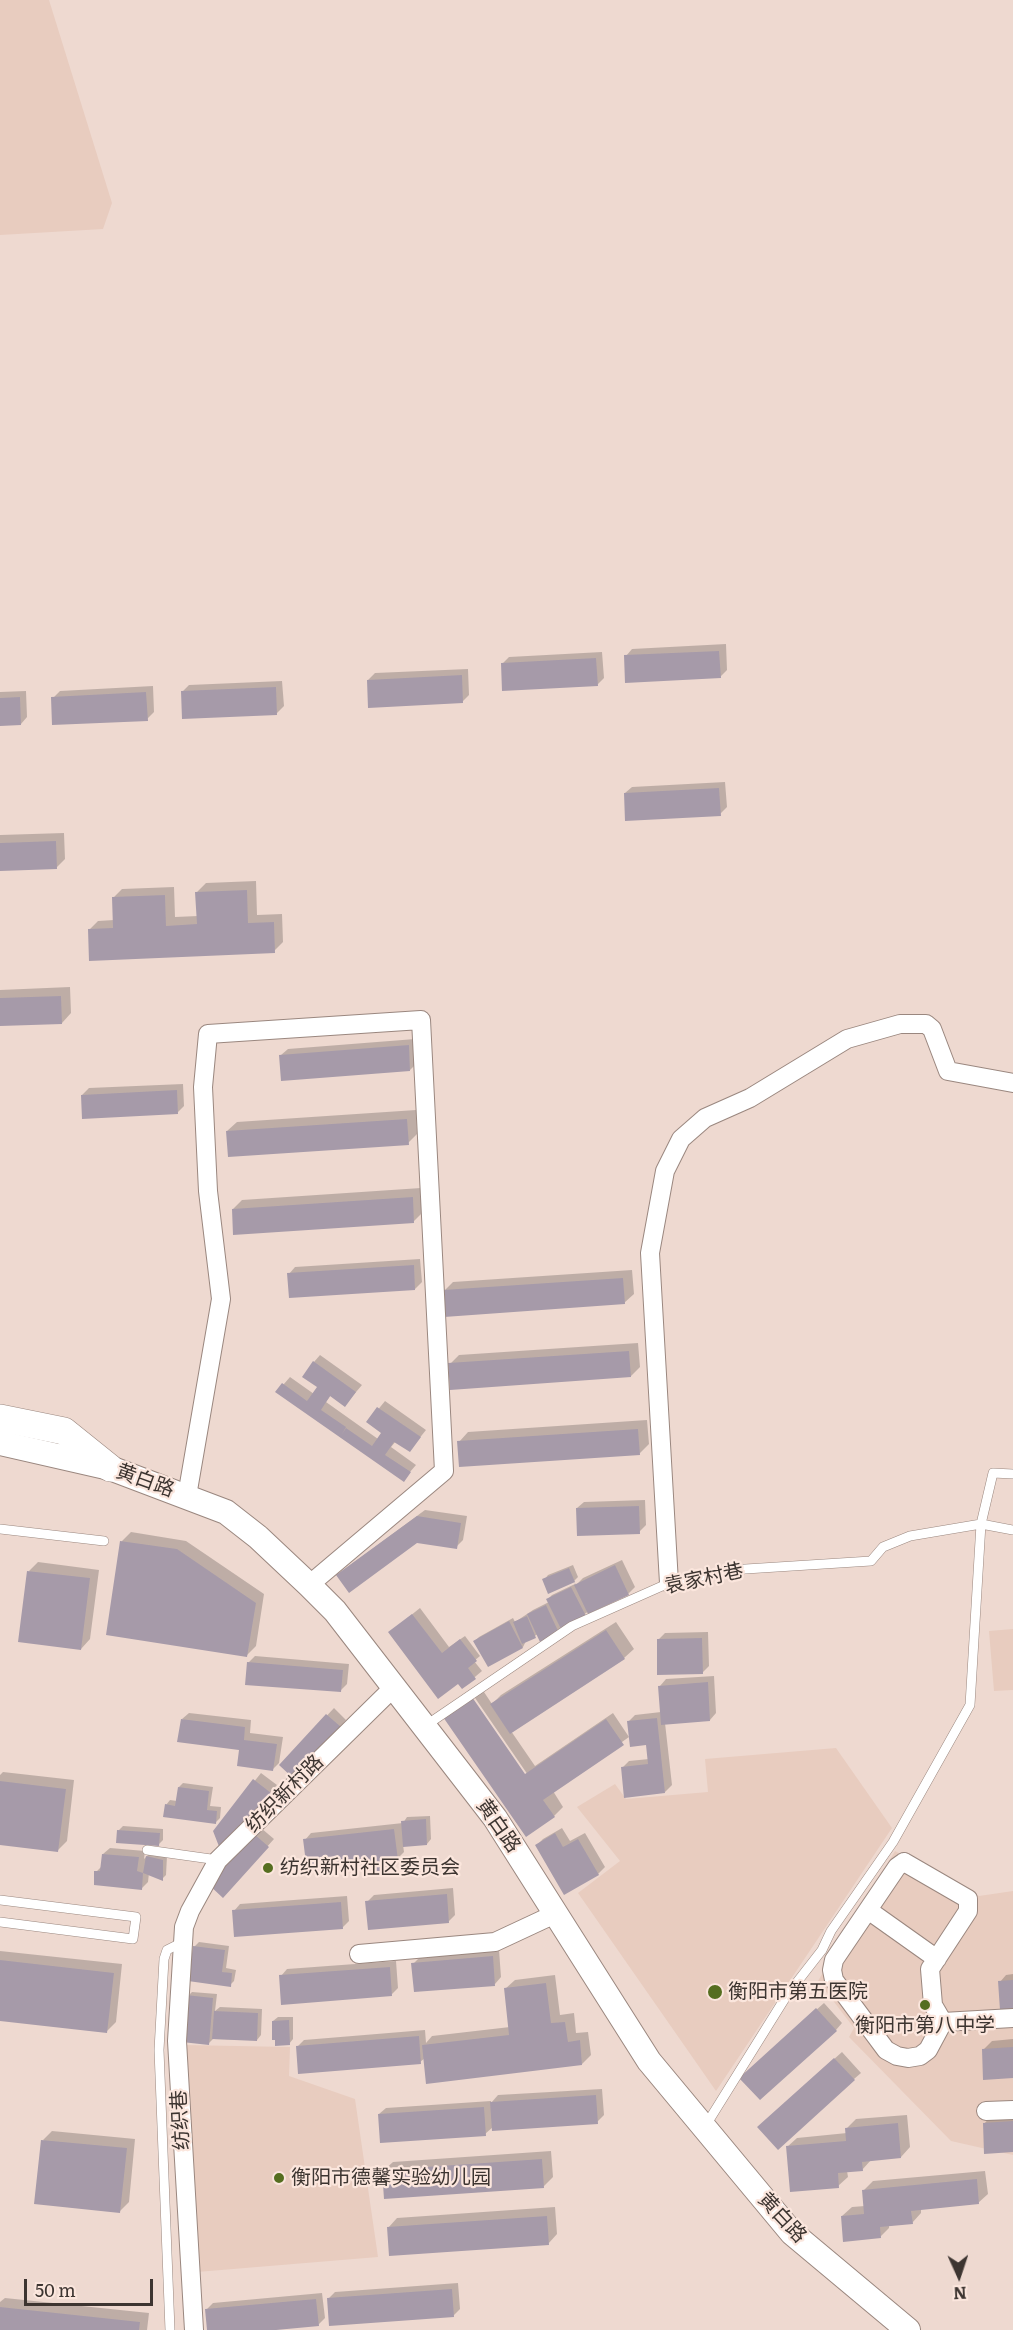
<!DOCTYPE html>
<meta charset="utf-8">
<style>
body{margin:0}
#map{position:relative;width:1013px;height:2330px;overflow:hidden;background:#eed9d0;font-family:Literata,serif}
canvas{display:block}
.north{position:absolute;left:929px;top:2246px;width:60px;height:60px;-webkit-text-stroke:4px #fbe6dd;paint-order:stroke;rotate:177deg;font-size:16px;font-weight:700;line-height:24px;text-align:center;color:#3d3531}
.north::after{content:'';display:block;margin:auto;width:21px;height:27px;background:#3d3531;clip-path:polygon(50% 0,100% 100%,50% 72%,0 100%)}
.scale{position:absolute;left:24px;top:2279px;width:129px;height:27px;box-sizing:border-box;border:3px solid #3d3531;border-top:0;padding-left:8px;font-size:18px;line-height:21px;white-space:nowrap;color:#3d3531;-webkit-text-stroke:4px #fbe6dd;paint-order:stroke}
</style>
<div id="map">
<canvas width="1013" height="2330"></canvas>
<div class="north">N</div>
<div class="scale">50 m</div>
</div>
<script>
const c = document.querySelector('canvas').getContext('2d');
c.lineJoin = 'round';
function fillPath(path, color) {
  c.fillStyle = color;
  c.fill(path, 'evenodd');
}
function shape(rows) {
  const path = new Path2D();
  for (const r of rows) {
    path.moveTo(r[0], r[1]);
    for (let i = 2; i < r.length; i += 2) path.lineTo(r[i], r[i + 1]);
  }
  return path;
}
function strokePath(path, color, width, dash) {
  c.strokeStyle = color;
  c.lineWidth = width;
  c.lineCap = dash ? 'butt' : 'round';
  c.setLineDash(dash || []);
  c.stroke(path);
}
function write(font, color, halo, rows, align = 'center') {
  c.font = font + ' Literata,"Noto Sans SC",serif';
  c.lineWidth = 4.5;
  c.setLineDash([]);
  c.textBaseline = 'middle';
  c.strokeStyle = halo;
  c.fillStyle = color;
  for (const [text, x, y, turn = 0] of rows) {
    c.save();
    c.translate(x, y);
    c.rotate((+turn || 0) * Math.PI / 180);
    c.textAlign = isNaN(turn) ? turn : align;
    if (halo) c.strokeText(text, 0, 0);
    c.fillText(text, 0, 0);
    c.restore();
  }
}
const built = shape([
 [0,0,49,0,112,203,103,229,0,235],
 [1013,1629,1013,1690,994,1691,989,1631],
 [836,1748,892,1828,716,2091,578,1893,620,1861,577,1807,615,1784,626,1799,708,1792,705,1759],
 [895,1851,979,1896,1013,1891,1013,2155,951,2141,849,2037,854,2028,818,1981],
 [183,2045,290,2047,289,2076,355,2099,378,2257,197,2272]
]);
const shadow = shape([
 [726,644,727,670,720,677,626,656,632,649],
 [602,652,604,678,597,685,502,664,509,657],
 [468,669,469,695,463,701,368,680,375,673],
 [282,681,284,706,277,713,182,692,189,685],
 [153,686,154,712,147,719,53,698,60,691],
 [26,691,27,717,21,724,0,725,0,692],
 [725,782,727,807,720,814,625,793,632,787],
 [64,833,65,859,56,868,0,870,0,835],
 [256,881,257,915,282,914,283,942,274,951,89,930,98,921,114,920,113,898,122,889,174,887,175,917,198,916,197,892,206,883],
 [70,987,71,1013,62,1023,0,1025,0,990],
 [415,1039,417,1063,410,1070,281,1055,288,1049],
 [183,1084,184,1106,177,1113,82,1095,89,1088],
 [416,1110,417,1134,408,1143,227,1131,237,1122],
 [421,1188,423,1212,414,1221,233,1209,242,1200],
 [420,1259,422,1282,415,1289,289,1274,295,1267],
 [632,1270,634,1294,624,1303,444,1291,453,1282],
 [638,1343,640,1367,631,1376,450,1364,459,1355],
 [320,1355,362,1385,345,1405,331,1395,326,1402,378,1439,383,1432,368,1422,385,1401,426,1430,410,1450,396,1441,391,1447,416,1465,403,1480,277,1392,290,1377,314,1394,319,1387,314,1362],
 [647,1420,649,1444,639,1454,459,1442,468,1432],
 [645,1500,646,1525,639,1532,577,1508,584,1502],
 [425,1510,467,1516,463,1540,456,1547,417,1541,345,1569],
 [131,1532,186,1541,264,1594,256,1646,247,1655,121,1542],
 [622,1560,635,1587,628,1594,589,1611,558,1632,538,1634,526,1641,523,1647,488,1665,475,1641,479,1637,513,1618,515,1622,533,1610,549,1602,548,1599,552,1595,575,1584,574,1581,544,1580,548,1575,573,1565,578,1577,574,1581,576,1585,583,1578],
 [38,1562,99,1570,90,1639,81,1649,29,1571],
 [420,1608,449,1647,465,1636,480,1656,474,1661,482,1671,463,1687,390,1632],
 [616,1622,634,1649,624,1658,511,1731,535,1766,613,1713,629,1737,553,1791,563,1807,554,1816,526,1835,539,1796,541,1794,473,1695,482,1689,492,1704,501,1695],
 [708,1632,709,1666,702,1673,658,1640,665,1633],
 [255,1656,349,1664,347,1684,340,1691,248,1663],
 [714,1676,716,1713,710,1720,665,1723,672,1785,665,1792,623,1767,629,1761,649,1759,648,1743,629,1721,635,1715,661,1712,660,1686,666,1679],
 [334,1708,346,1720,293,1776,281,1765],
 [189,1713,251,1720,250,1733,283,1737,279,1763,273,1769,241,1749,182,1719],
 [3,1772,74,1780,67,1841,58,1850,0,1844,0,1775],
 [261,1773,277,1785,226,1840,215,1831],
 [183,1783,213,1787,210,1806,221,1807,220,1818,215,1823,166,1805,170,1800,177,1801,179,1787],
 [430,1816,431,1839,427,1844,403,1845,404,1852,397,1859,390,1860,390,1864,383,1871,373,1861,305,1840,311,1833,403,1823,407,1817],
 [123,1826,163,1829,163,1840,158,1845,118,1831],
 [261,1828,274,1839,229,1889,255,1835],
 [562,1828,570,1841,585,1833,605,1867,598,1874,537,1845,543,1839],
 [110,1848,145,1851,144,1859,151,1852,167,1856,166,1875,162,1879,149,1873,148,1882,141,1889,96,1872,102,1866,103,1854],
 [453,1888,455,1915,448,1922,367,1902,374,1895],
 [347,1896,349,1921,342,1928,234,1911,240,1904],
 [199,1942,229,1946,226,1968,236,1970,234,1981,230,1985,194,1947],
 [499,1950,501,1977,495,1984,413,1964,420,1957],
 [0,1951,122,1964,116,2022,107,2031,0,2019],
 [396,1961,398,1988,391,1995,281,1976,287,1969],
 [1013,1974,1013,2008,1000,1982,1006,1975],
 [555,1975,560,2015,574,2013,576,2033,588,2032,591,2055,582,2064,425,2058,420,2062,297,2047,304,2040,425,2030,426,2043,432,2036,510,2027,505,1989,515,1980],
 [192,1992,217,1994,215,2011,220,2007,262,2009,261,2035,257,2040,213,2039,209,2043,188,1996],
 [824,2003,842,2023,836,2030,748,2071],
 [278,2017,293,2017,293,2039,289,2044,273,2021],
 [1013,2039,1013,2077,983,2050,992,2041],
 [842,2052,861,2073,854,2079,766,2120],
 [602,2089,604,2115,597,2122,493,2127,485,2134,379,2114,386,2108,491,2101,491,2103,498,2095],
 [1013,2113,1013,2151,984,2124,993,2114],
 [907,2115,910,2147,901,2157,871,2160,862,2170,847,2171,848,2177,838,2186,787,2147,797,2138,847,2133,846,2129,856,2119],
 [52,2131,135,2139,129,2202,120,2211,43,2140],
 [551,2151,553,2177,543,2187,383,2171,393,2162],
 [985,2171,988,2194,978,2203,921,2208,921,2213,912,2223,889,2225,889,2228,880,2237,842,2216,852,2207,865,2206,864,2190,873,2181],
 [555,2207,557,2234,548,2244,388,2228,397,2218],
 [458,2283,460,2309,453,2316,328,2299,335,2292],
 [322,2293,325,2318,318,2325,260,2330,209,2330,207,2309,213,2303],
 [5,2298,149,2313,147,2330,0,2330,0,2302]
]);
const building = shape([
 [719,651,721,678,625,683,624,655],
 [596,658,598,686,502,691,501,663],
 [462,675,463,703,368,708,367,680],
 [276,687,277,715,182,719,181,691],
 [146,692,148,721,52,725,51,697],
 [20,697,21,725,0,726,0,698],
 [719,788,721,816,625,821,624,793],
 [56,841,57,869,0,871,0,843],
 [247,890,248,923,274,922,275,953,89,961,88,929,113,928,112,897,165,895,166,926,197,924,195,892],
 [61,996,62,1024,0,1026,0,998],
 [409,1045,410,1071,281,1081,279,1055],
 [177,1090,178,1114,82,1119,81,1095],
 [407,1119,409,1145,228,1157,226,1131],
 [413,1197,414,1223,233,1235,232,1209],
 [414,1265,415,1290,289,1298,287,1273],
 [623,1278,625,1304,444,1317,443,1290],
 [629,1351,631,1377,450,1390,448,1363],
 [313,1361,356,1392,345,1407,330,1396,321,1410,346,1427,342,1434,346,1428,372,1446,381,1433,366,1422,377,1407,421,1437,410,1452,394,1442,385,1455,411,1472,404,1482,275,1392,282,1383,307,1401,317,1387,302,1377],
 [638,1429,640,1455,459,1467,457,1441],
 [639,1506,640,1534,577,1536,576,1508],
 [417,1516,461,1523,457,1549,417,1543,349,1593,336,1575],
 [120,1541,177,1549,256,1603,247,1657,106,1635],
 [615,1565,629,1595,588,1614,574,1585],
 [569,1568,575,1582,548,1594,542,1579],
 [27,1571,90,1578,81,1650,18,1642],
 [571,1587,586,1616,561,1629,546,1599],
 [546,1605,559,1633,540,1642,527,1614],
 [412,1614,442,1653,460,1639,477,1661,468,1668,476,1679,462,1689,458,1684,438,1699,388,1632],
 [527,1616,536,1638,522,1644,513,1622],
 [509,1621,523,1648,488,1667,473,1641],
 [606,1630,625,1659,510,1734,490,1704],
 [702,1638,703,1674,657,1675,657,1639],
 [247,1662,343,1670,341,1692,245,1685],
 [708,1682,710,1721,661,1725,658,1686],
 [472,1697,525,1774,606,1719,624,1745,543,1800,555,1817,526,1837,443,1717],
 [326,1714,341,1727,293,1778,279,1765],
 [657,1718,665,1793,624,1798,621,1767,648,1764,646,1745,630,1747,627,1721],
 [181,1719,245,1727,244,1740,277,1744,273,1771,237,1766,239,1750,177,1742],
 [253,1779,271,1793,220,1849,213,1831],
 [0,1781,66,1789,58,1852,0,1845],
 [178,1787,209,1791,207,1810,217,1811,216,1824,163,1817,165,1804,175,1806],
 [426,1819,427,1845,403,1847,401,1821],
 [394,1829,398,1860,383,1862,384,1872,373,1873,372,1863,307,1871,303,1839],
 [117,1830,160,1833,159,1846,116,1843],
 [555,1833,563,1847,578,1839,599,1875,564,1895,535,1845],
 [254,1834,269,1847,223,1898,208,1884],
 [102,1854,139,1857,137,1871,143,1873,142,1890,94,1885,94,1871,100,1871],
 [146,1856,163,1860,163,1881,143,1873],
 [447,1894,449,1923,368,1930,365,1901],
 [341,1902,343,1929,234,1937,232,1910],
 [193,1946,225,1950,222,1972,232,1973,231,1987,188,1981],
 [493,1956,495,1986,414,1992,411,1963],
 [0,1960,114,1973,107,2033,0,2021],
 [390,1967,392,1996,281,2005,279,1975],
 [1013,1980,1013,2009,1000,2010,998,1981],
 [546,1983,551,2023,565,2022,568,2042,580,2040,582,2065,426,2084,422,2045,509,2035,504,1988],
 [186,1995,213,1998,209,2045,182,2042],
 [816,2008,837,2031,760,2100,739,2078],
 [214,2011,258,2013,257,2041,212,2039],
 [289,2020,290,2045,275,2046,275,2040,272,2040,272,2021],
 [419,2036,421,2064,298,2074,296,2046],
 [1013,2047,1013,2078,983,2080,982,2049],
 [834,2058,855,2080,778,2150,757,2127],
 [596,2095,598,2124,492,2131,490,2102],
 [484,2107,486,2136,380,2143,378,2114],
 [1013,2121,1013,2152,984,2154,983,2123],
 [898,2123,901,2158,862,2162,863,2171,838,2173,839,2188,790,2192,786,2146,846,2141,845,2128],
 [41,2140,127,2148,120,2213,34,2204],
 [542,2159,544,2188,384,2199,382,2170],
 [977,2179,979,2204,911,2211,913,2224,880,2227,881,2238,843,2242,841,2216,864,2214,862,2190],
 [547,2216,549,2245,389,2256,387,2227],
 [452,2289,454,2317,329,2326,327,2298],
 [316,2299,319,2326,276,2330,207,2330,205,2309],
 [0,2307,140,2322,139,2330,0,2330]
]);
const service = shape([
 [0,1529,104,1541],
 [425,1726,572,1626,669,1583,730,1570,871,1561,883,1547,910,1536,981,1524,1013,1530],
 [147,1850,218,1860],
 [0,1900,136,1917,133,1939,0,1922],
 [706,2125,787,1995,822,1950,831,1931,893,1842,970,1705,981,1524,993,1473,1013,1474],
 [170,2330,159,2050,164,1959,167,1950,183,1942]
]);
const minor = shape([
 [187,1496,221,1299,208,1191,203,1087,208,1034,421,1020,444,1471,309,1585],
 [669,1583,650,1253,665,1171,681,1139,705,1118,750,1098,847,1039,900,1024,926,1024,932,1029,948,1071,1013,1083],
 [904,1862,968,1899,968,1911,930,1969,933,2005,943,2022,928,2050,920,2056,908,2058,897,2056,886,2050,834,1980,832,1970,834,1960,897,1867,904,1862],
 [868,1910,937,1959],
 [359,1954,495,1942,555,1914],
 [943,2022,1013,2018],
 [986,2111,1013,2110],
 [194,2330,177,2041,184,1927,190,1911,218,1860,394,1687]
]);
const secondary = shape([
 [0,1443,110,1468,226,1512,258,1537,309,1585,335,1611,495,1818,649,2061,792,2233,908,2330]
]);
const primary = shape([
 [0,1418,64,1431,110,1468]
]);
const markers = [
 [268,1868,6,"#556e20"],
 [715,1992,8,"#556e20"],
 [925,2005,6,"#556e20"],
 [279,2178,6,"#556e20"]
];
const streetNames = [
 ["黄白路",145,1481,20],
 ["袁家村巷",704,1579,-12],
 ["纺织新村路",285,1794,-45],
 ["黄白路",498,1826,55],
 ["纺织巷",181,2120,-93],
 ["黄白路",782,2218,47]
];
const poiNames = [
 ["纺织新村社区委员会",280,1868],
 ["衡阳市第五医院",728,1992],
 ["衡阳市第八中学",925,2026,"center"],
 ["衡阳市德馨实验幼儿园",291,2178]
];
fillPath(built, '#e8ccbf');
fillPath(shadow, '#0003');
fillPath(building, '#a69aa9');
strokePath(service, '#9a877f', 10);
strokePath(minor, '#9a877f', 20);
strokePath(secondary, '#9a877f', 26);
strokePath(primary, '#9a877f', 28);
strokePath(service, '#fff', 9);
strokePath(minor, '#fff', 18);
strokePath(secondary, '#fff', 24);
strokePath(primary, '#fff', 27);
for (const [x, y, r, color] of markers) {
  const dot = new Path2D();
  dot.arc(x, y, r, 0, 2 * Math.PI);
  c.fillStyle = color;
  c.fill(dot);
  strokePath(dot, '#fbe6dd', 2);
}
write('20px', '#3d3531', '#fbe6dd', streetNames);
write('20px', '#3d3531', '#fbe6dd', poiNames, 'left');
</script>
